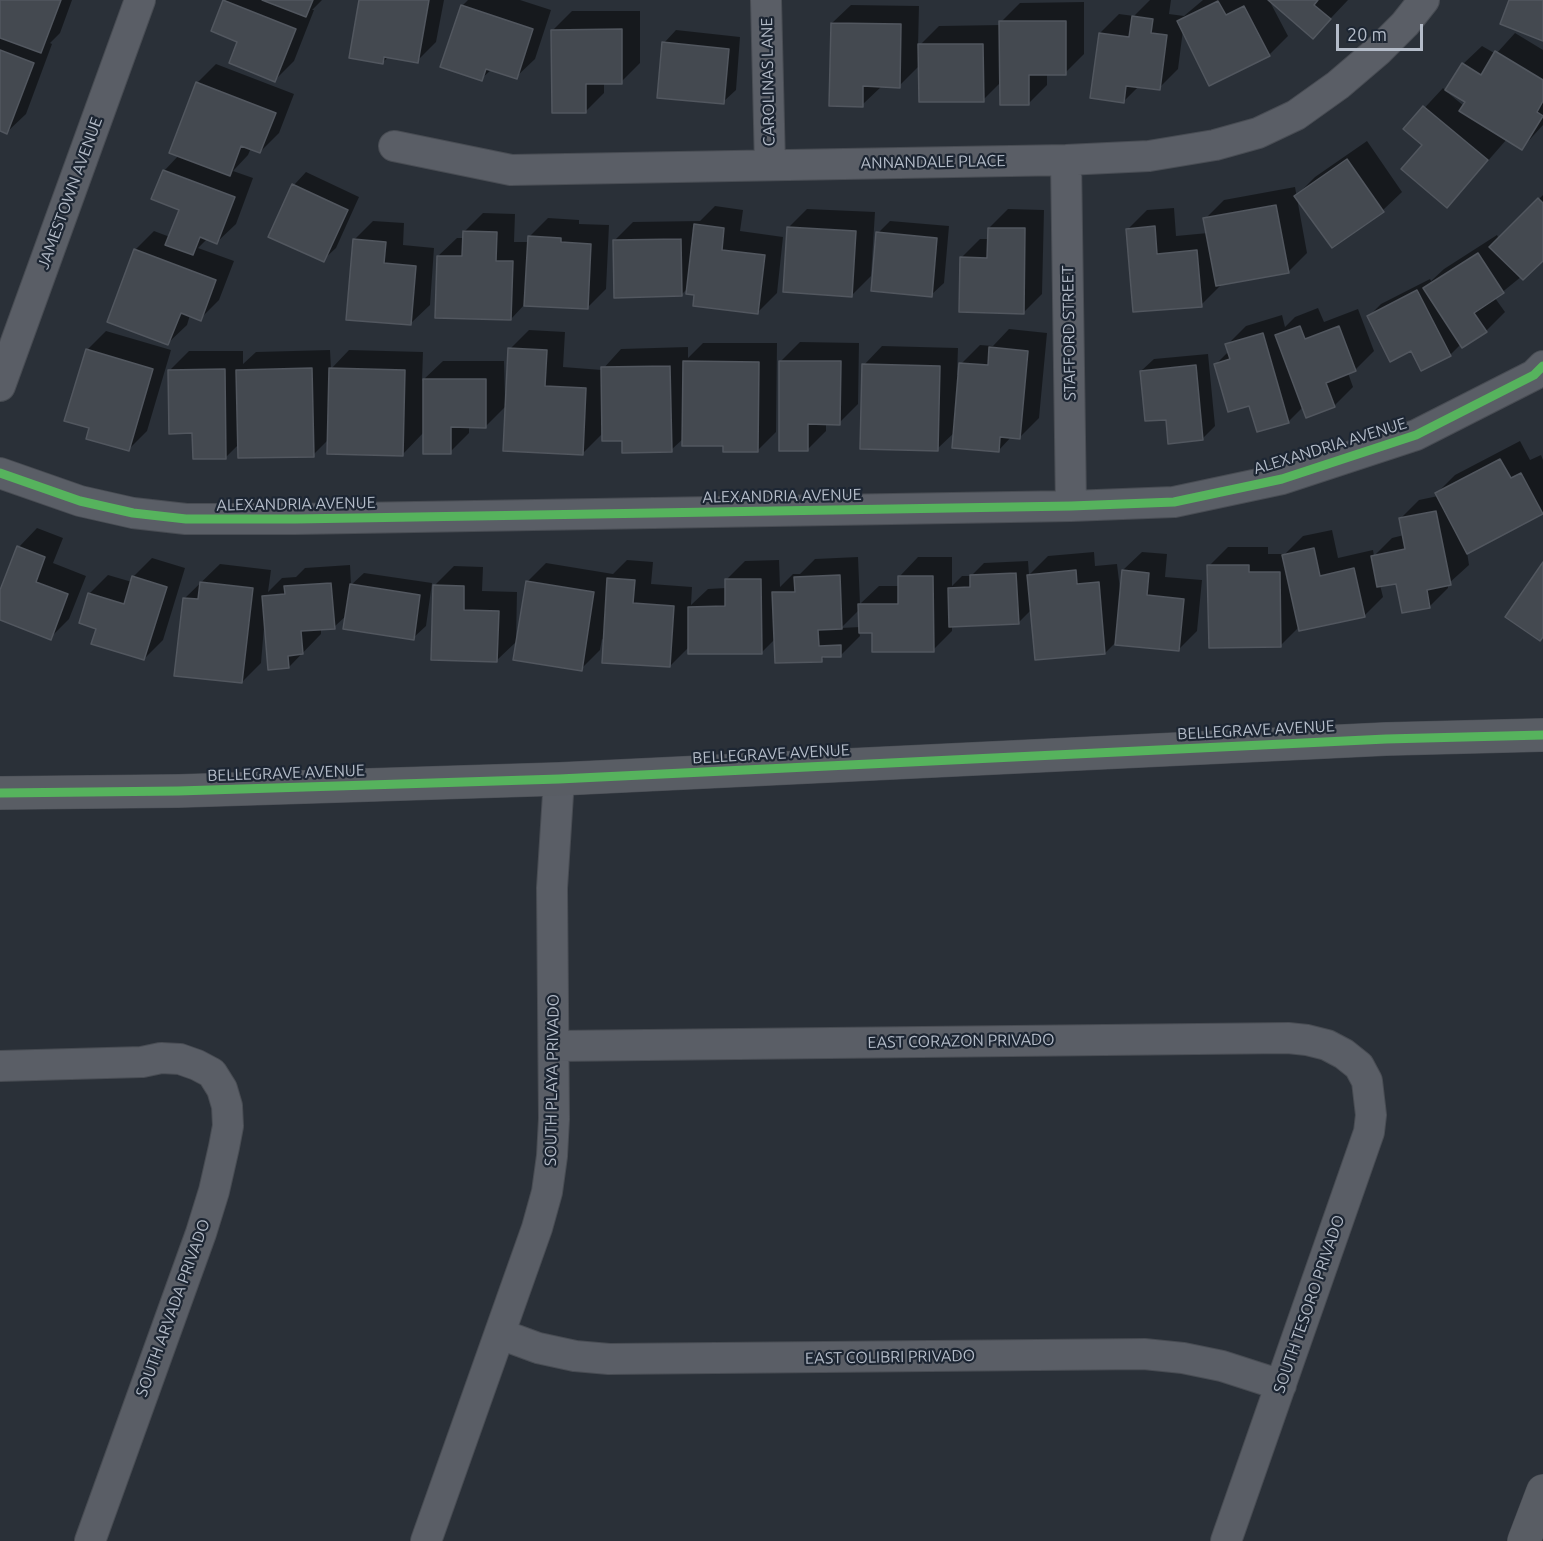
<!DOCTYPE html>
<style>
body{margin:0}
#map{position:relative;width:1543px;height:1541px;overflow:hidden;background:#2a3038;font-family:Ubuntu,sans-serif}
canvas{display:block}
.scale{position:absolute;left:1336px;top:24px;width:87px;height:27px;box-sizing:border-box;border:3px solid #b4bcc9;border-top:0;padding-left:8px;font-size:18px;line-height:21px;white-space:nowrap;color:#b4bcc9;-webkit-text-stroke:4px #1d2633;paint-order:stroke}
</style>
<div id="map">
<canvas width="1543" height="1541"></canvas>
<div class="scale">20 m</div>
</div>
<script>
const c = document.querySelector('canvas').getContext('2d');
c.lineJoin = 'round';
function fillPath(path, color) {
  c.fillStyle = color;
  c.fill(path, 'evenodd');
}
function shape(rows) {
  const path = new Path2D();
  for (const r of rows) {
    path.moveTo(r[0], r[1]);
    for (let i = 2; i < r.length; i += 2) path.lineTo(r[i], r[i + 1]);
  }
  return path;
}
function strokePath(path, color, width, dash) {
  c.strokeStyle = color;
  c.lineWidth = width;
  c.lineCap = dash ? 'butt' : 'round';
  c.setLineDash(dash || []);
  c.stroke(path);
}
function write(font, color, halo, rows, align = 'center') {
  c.font = font + ' Ubuntu,sans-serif';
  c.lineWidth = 4.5;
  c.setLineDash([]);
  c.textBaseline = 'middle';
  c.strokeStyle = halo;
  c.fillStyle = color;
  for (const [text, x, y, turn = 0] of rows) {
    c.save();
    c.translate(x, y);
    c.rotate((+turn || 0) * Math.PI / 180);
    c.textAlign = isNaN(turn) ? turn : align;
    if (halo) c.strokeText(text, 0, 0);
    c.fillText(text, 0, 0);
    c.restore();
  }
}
const shadow = shape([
 [0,0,72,0,60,33,50,43,52,44,26,114,7,132,0,130],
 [226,0,322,0,312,10,314,10,294,61,275,80,239,41,225,1],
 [361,0,444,0,436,42,417,61,389,56,382,63],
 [468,0,520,0,551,10,535,59,516,77,492,69,481,79,462,6],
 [1150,0,1171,0,1169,14,1184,16,1203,0,1269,0,1288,36,1269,55,1183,30,1178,69,1159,88,1139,86,1124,101,1100,33,1119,14,1134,16],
 [1270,0,1348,0,1313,37],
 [1084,2,1084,54,1065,73,1047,73,1047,85,1028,104,1001,82,983,100,920,65,899,86,882,86,862,105,832,23,851,5,919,6,918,47,939,26,1001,25,1001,22,1020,3],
 [572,11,640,11,640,63,621,82,604,82,604,93,585,112,553,30],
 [676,30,740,37,736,90,723,102,664,43],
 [1515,33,1543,50,1543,125,1522,148,1507,139,1465,187,1447,206,1424,144,1405,129,1443,88,1446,91,1463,64,1482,46,1496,54],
 [1448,90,1467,102,1464,106,1447,92],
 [216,64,294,94,279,133,260,152,251,148,248,155,233,171,253,178,236,224,217,242,207,239,198,248,234,261,219,300,200,319,190,315,187,325,168,343,135,250,154,231,170,237,181,209,164,171,179,155,197,83],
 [1367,141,1402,192,1383,210,1332,246,1296,196,1315,177],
 [306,172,359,197,336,248,323,260,294,185],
 [1295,187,1307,253,1288,272,1220,284,1220,286,1201,305,1128,229,1147,210,1174,208,1176,236,1208,233,1205,219,1224,200],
 [1543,195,1543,259,1495,298,1505,312,1486,331,1461,344,1450,355,1412,349,1369,316,1381,304,1430,279,1431,281,1444,269,1497,235,1499,239],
 [715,206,743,210,740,231,783,237,777,293,758,312,696,293,688,288,682,294,614,241,633,222,700,221],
 [807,209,875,212,871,276,852,295,788,228],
 [1008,209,1044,210,1042,294,1023,313,961,258,980,239,989,239,989,228],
 [483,213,515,214,514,242,529,242,529,237,548,218,579,220,579,224,609,225,606,289,587,308,525,304,511,319,438,256,457,238,464,238,464,232],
 [373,221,404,223,403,245,434,248,430,305,411,323,354,240],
 [890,221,949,226,944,283,931,295,878,233],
 [1318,308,1324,322,1358,309,1374,351,1355,370,1348,373,1353,387,1334,406,1304,406,1288,422,1250,404,1216,364,1229,351,1227,345,1246,326,1282,315,1285,327,1295,317],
 [1009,329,1047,333,1039,418,1020,437,1012,436,998,451,955,432,937,449,864,365,882,346,958,348,957,375,960,375,961,364,980,345,993,346],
 [529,330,565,332,563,367,602,370,621,349,688,347,688,358,703,343,777,343,776,432,757,451,684,438,671,450,623,439,604,432,582,454,507,405,486,426,469,426,469,433,450,452,424,432,403,454,329,439,313,455,239,444,226,457,194,432,170,370,189,351,243,351,243,364,256,352,330,350,331,369,349,350,423,352,422,381,443,361,504,361,505,400,507,401,510,349],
 [106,331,171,350,147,431,128,450,91,427,87,350],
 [800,342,859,343,858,404,839,423,826,423,826,431,807,450,781,361],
 [1208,354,1215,426,1202,439,1141,371,1154,359],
 [1520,441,1530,460,1541,455,1543,460,1543,512,1467,552,1469,565,1448,584,1448,588,1430,606,1397,582,1380,585,1383,597,1364,616,1300,626,1280,646,1209,566,1228,547,1268,547,1268,554,1285,554,1303,536,1332,530,1338,558,1373,550,1374,556,1392,538,1404,535,1401,518,1419,500,1438,496,1437,493,1455,475],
 [37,528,63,538,53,563,86,576,69,619,50,638,0,619,0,594,19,547],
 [1094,552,1095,566,1117,564,1120,589,1121,589,1123,570,1142,552,1167,554,1165,577,1202,580,1197,631,1178,650,1117,641,1105,653,1032,609,1018,623,952,626,952,631,933,650,874,631,859,632,860,636,841,655,826,656,821,660,776,638,762,652,690,646,670,666,602,639,600,650,581,669,527,582,546,563,613,574,627,560,653,562,651,584,692,587,691,605,708,589,726,588,726,580,745,561,779,560,780,587,793,574,800,574,815,559,858,557,860,604,879,586,900,586,900,576,918,557,952,557,952,586,962,576,971,576,984,563,1028,561,1029,575,1048,556],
 [860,609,860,627,841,628],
 [152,558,185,568,163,640,144,659,98,628,89,594,108,575,132,582,133,577],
 [220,564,271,570,268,592,282,578,296,577,305,568,350,565,351,585,364,573,432,583,426,626,413,638,347,615,334,627,321,628,321,634,289,667,264,627,261,663,242,682,184,599],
 [454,566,483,567,482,591,517,592,516,642,497,660,435,585]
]);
const building = shape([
 [0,0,61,0,41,53,0,38,0,0],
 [223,0,296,29,275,82,229,63,237,42,211,31,223,0],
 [262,0,313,0,306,17,262,0],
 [359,0,429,0,418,63,384,57,383,64,349,58,359,0],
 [1268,0,1318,0,1314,5,1331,19,1313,39,1268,0],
 [1509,0,1543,0,1543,41,1500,24,1509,0],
 [1218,1,1226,15,1244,6,1270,56,1209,86,1177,21,1218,1],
 [461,5,533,29,517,79,486,69,482,81,440,67,461,5],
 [1132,16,1153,19,1151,33,1167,35,1160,90,1126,86,1124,103,1090,98,1099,33,1129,37,1132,16],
 [999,21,1066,21,1066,75,1029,75,1029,105,1000,105,999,21],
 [831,23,901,24,900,88,863,86,863,107,829,106,831,23],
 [622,29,622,84,586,84,586,113,552,113,551,30,622,29],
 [662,42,729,49,724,104,657,98,662,42],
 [918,44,983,44,984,102,919,102,918,44],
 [0,50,34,63,7,134,0,131,0,50],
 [1495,51,1543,80,1543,101,1537,112,1543,116,1522,150,1459,111,1465,102,1445,90,1462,63,1481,75,1495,51],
 [196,82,276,113,260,153,241,146,230,176,169,153,196,82],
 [1423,106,1488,160,1447,208,1401,169,1422,145,1403,129,1423,106],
 [1347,159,1384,212,1332,248,1294,196,1347,159],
 [163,170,235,197,217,244,200,237,193,255,165,245,179,210,151,199,163,170],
 [292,184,348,210,324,262,268,237,292,184],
 [1538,198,1543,203,1543,261,1523,280,1489,247,1538,198],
 [1276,205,1289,273,1216,286,1203,218,1276,205],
 [694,224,724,228,722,250,765,255,758,314,693,306,694,295,686,294,694,224],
 [1155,226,1157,254,1197,250,1202,307,1133,312,1126,229,1155,226],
 [787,227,856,231,852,297,783,292,787,227],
 [988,228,1025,228,1024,314,959,312,960,257,987,258,988,228],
 [463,231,497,232,496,261,513,261,511,320,435,318,437,256,462,256,463,231],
 [876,232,937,238,932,297,871,291,876,232],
 [528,236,561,238,561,242,591,244,588,309,524,306,528,236],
 [353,239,386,242,384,263,416,266,411,325,346,320,353,239],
 [681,239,682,296,614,298,613,240,681,239],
 [134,249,216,280,201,321,181,313,168,345,107,322,134,249],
 [1478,253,1504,293,1474,313,1487,332,1462,348,1423,288,1478,253],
 [1417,290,1451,356,1421,371,1411,351,1390,362,1367,316,1417,290],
 [1300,326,1305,339,1339,326,1356,371,1326,383,1335,407,1306,418,1275,335,1300,326],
 [1263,333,1289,423,1257,432,1249,406,1228,412,1214,364,1230,359,1225,344,1263,333],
 [989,347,1028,351,1020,439,1000,437,999,452,952,448,959,363,988,365,989,347],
 [508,348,547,350,545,386,586,388,583,455,503,451,508,348],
 [86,349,153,369,129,451,86,439,89,428,64,421,86,349],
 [683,361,759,362,758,452,723,452,723,446,682,446,683,361],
 [779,361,841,361,840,425,808,424,808,451,779,451,779,361],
 [862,364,940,366,938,451,860,449,862,364],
 [1196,365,1203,440,1168,444,1166,420,1145,421,1140,371,1196,365],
 [670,366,672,452,622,453,622,441,602,441,601,367,670,366],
 [312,368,314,457,238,458,236,370,312,368],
 [329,368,405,370,403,456,327,454,329,368],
 [225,369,226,459,193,459,192,433,169,434,168,370,225,369],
 [423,379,486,379,486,428,451,427,451,454,423,454,423,379],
 [1500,459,1511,478,1521,473,1543,514,1467,554,1435,493,1500,459],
 [1436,511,1451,585,1427,590,1430,608,1402,613,1396,584,1377,587,1371,556,1405,549,1399,518,1436,511],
 [17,546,45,557,36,582,68,594,51,640,0,620,0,590,17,546],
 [1314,548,1320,576,1354,568,1365,617,1299,631,1282,555,1314,548],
 [1543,562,1543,637,1540,641,1505,617,1543,562],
 [1207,565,1249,565,1249,572,1280,572,1281,647,1209,648,1207,565],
 [1076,570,1077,584,1099,582,1105,654,1035,660,1027,575,1076,570],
 [1122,570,1149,573,1147,595,1184,599,1179,651,1115,645,1122,570],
 [1016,573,1019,624,949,627,948,588,970,587,970,575,1016,573],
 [840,575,842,629,818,630,819,646,841,645,841,657,822,657,822,662,775,663,772,592,795,592,794,577,840,575],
 [132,576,167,587,144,660,91,644,96,629,79,623,88,593,124,604,132,576],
 [898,576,933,576,934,652,872,652,872,633,859,633,858,604,898,604,898,576],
 [607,578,635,580,633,603,674,606,670,667,602,663,607,578],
 [725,579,761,579,762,654,688,654,688,607,725,606,725,579],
 [526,581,594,592,582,671,513,660,526,581],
 [200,582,253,588,242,683,174,676,183,598,198,599,200,582],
 [331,583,335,629,301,631,303,654,288,656,289,668,268,670,262,596,285,594,284,586,331,583],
 [350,584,420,595,414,640,343,629,350,584],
 [433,585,464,586,464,610,499,611,497,662,431,660,433,585]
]);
const street = shape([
 [766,0,770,165],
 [394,146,511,170,1066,160,1149,156,1215,145,1258,133,1296,115,1338,85,1379,50,1405,24,1424,0],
 [1066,160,1071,506],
 [0,386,140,0],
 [0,473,80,501,133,513,186,519,296,519,1071,506,1174,502,1282,479,1416,435,1534,375,1543,366],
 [555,1046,1288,1038,1307,1040,1327,1045,1344,1054,1359,1066,1367,1081,1371,1115,1369,1132,1226,1541],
 [0,1066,142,1062,161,1058,180,1059,197,1065,212,1073,222,1089,227,1106,228,1126,224,1147,214,1191,201,1233,90,1541],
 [500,1334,538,1348,575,1356,609,1359,1144,1354,1183,1358,1222,1366,1281,1385],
 [426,1541,537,1228,547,1192,552,1156,554,1119,552,888,559,779]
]);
const secondary = shape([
 [0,793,178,791,559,779,1386,739,1543,735],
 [1524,1541,1543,1491]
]);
const cycleway = shape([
 [0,473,80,501,133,513,186,519,296,519,1071,506,1174,502,1282,479,1416,435,1534,375,1543,366],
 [0,793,178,791,559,779,1386,739,1543,735]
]);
const streetNames = [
 ["CAROLINAS LANE",768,82,-91],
 ["ANNANDALE PLACE",933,162,-1],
 ["JAMESTOWN AVENUE",70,193,-70],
 ["STAFFORD STREET",1069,333,-91],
 ["ALEXANDRIA AVENUE",1330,446,-17],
 ["ALEXANDRIA AVENUE",782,496,-1],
 ["ALEXANDRIA AVENUE",296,504,-1],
 ["BELLEGRAVE AVENUE",1256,730,-3],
 ["BELLEGRAVE AVENUE",771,754,-3],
 ["BELLEGRAVE AVENUE",286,773,-2],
 ["EAST CORAZON PRIVADO",961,1041,-1],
 ["SOUTH PLAYA PRIVADO",552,1080,-89],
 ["SOUTH TESORO PRIVADO",1309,1304,-71],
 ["SOUTH ARVADA PRIVADO",173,1308,-70],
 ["EAST COLIBRI PRIVADO",890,1357,-1]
];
fillPath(shadow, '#0007');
fillPath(building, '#444950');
strokePath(building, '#52575f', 1.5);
strokePath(street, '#484c53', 32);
strokePath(secondary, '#484c53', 34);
strokePath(street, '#5a5e66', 30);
strokePath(secondary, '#595d64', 33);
strokePath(cycleway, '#56b35d', 9);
write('16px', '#b4bcc9', '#1d2633', streetNames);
</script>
